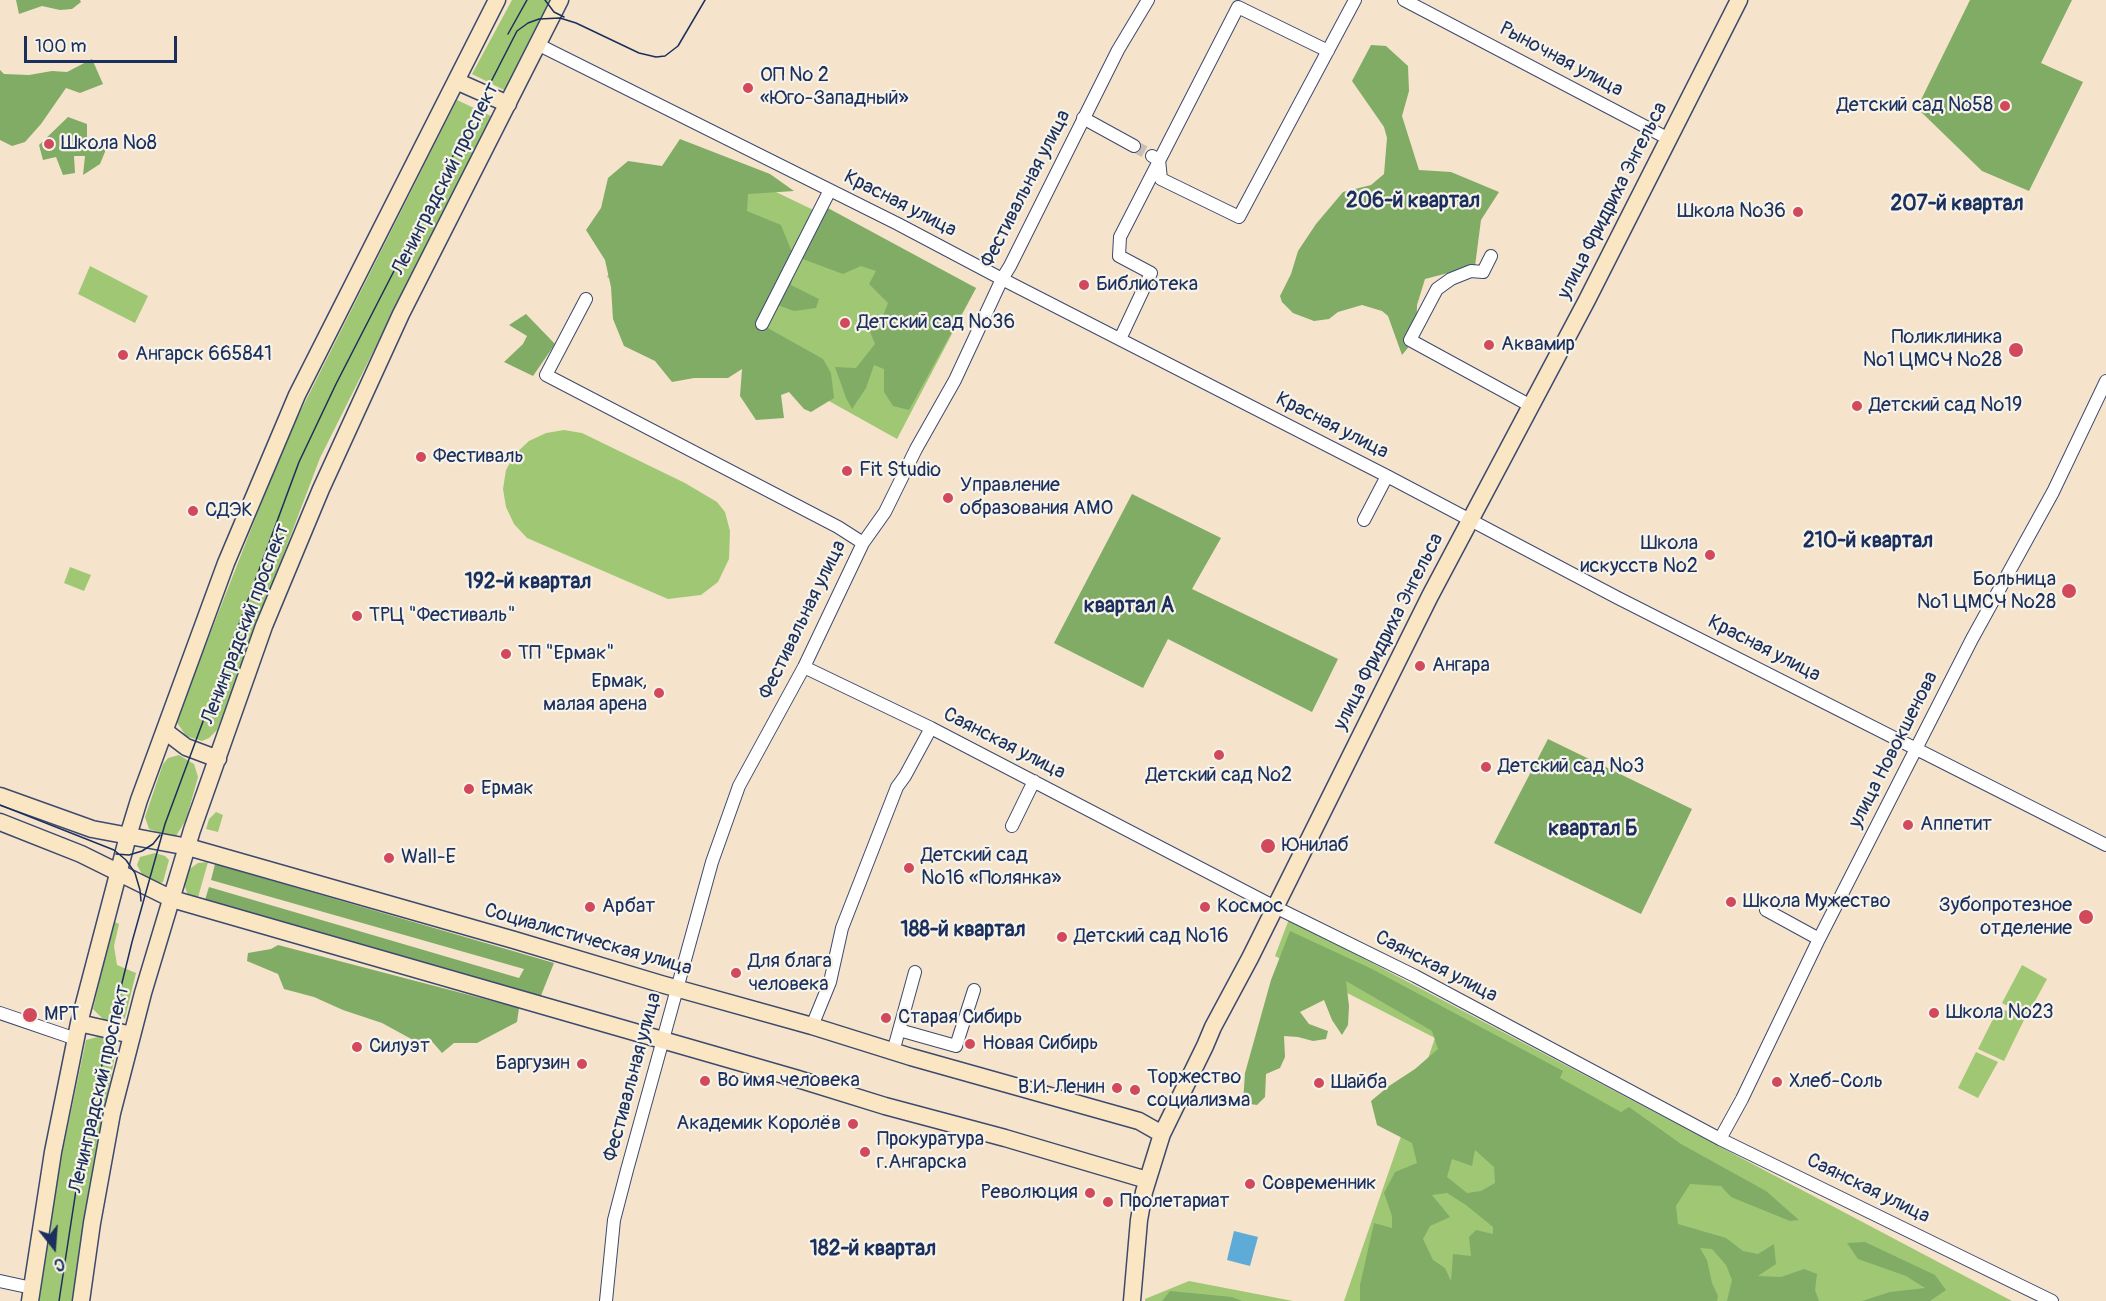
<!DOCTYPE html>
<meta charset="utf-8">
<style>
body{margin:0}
#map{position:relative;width:2106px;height:1301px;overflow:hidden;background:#f5e3cc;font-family:Pangolin,sans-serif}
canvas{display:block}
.north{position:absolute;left:24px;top:1217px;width:60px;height:60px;-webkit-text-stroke:4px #f7f3e8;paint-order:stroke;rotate:163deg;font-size:16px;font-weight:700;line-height:24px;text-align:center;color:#1b2f5e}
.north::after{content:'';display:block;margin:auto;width:21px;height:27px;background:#1b2f5e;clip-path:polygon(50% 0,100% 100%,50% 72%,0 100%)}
.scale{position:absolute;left:24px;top:36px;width:153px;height:27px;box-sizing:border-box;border:3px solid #1b2f5e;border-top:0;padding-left:8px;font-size:18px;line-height:21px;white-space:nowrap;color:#1b2f5e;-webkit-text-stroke:4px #f7f3e8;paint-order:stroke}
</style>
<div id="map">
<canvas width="2106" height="1301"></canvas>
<div class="north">С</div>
<div class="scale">100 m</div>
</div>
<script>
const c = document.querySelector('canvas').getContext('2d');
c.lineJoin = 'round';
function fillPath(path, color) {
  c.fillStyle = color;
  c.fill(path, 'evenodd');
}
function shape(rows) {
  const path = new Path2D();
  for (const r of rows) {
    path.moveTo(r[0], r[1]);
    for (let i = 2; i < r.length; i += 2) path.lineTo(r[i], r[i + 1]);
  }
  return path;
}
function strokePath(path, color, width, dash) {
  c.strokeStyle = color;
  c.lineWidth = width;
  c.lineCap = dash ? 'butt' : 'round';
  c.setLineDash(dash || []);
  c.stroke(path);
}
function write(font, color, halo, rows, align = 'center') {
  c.font = font + ' Pangolin,sans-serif';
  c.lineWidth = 4.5;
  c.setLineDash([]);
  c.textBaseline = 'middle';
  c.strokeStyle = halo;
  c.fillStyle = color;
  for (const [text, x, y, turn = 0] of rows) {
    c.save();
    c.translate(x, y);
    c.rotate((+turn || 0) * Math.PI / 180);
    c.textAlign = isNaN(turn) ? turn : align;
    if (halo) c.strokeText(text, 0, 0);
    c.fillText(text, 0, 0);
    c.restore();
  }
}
const green = shape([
 [512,0,551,0,508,92,472,74],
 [457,100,491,116,320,458,217,730,209,738,202,741,186,736,176,721,286,440],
 [678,145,976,288,897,439,607,277],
 [90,266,148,296,135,323,78,294],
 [564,430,582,433,685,483,717,502,725,512,730,531,729,559,718,582,701,595,668,599,527,538,514,524,506,507,503,489,506,470,515,454,529,441,546,433],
 [70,567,91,575,84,591,64,583],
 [179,755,194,764,198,777,186,820,176,836,171,836,149,829,145,817,163,764,168,758],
 [216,812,223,815,218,832,206,829,209,819],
 [155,853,165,856,169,860,163,882,155,884,143,876,137,865,140,857],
 [208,862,197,901,188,896,184,884,188,870,198,863],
 [1289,919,2012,1301,1344,1301,1435,1038,1275,956],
 [113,921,119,924,114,946,117,965,136,973,125,1018,118,1022,105,1021,93,1009],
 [2022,965,2047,979,2027,1016,2002,1003],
 [1999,1007,2024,1020,2004,1061,1978,1049],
 [101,1036,112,1039,116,1042,116,1050,92,1173,72,1301,39,1301,56,1183,86,1040],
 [1976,1052,1998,1062,1978,1098,1958,1088],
 [1189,1281,1293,1301,1145,1301,1145,1299]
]);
const forest = shape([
 [16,0,80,0,81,2,72,9,60,10,42,6,19,14],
 [1970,0,2072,0,2041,63,2083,82,2029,191,1982,171,1917,108],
 [1371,45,1386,46,1408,66,1409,91,1402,116,1419,170,1451,172,1499,192,1481,220,1475,266,1425,279,1417,305,1416,338,1402,355,1388,316,1382,311,1362,305,1338,312,1329,319,1314,321,1293,313,1282,302,1280,296,1291,274,1298,251,1316,224,1343,192,1371,185,1384,174,1387,138,1384,127,1352,81],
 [92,59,103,84,80,93,66,88,41,124,25,142,12,146,0,140,0,70,4,74,29,75,52,71,67,72],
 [68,117,87,124,87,143,107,147,100,164,83,175,85,156,74,156,75,173,63,175,56,157,43,160,39,145],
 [680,139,770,174,794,191,748,194,747,211,781,225,796,262,791,285,819,299,816,308,794,311,775,304,766,327,823,359,831,373,834,398,811,412,804,409,789,392,781,395,784,418,756,420,740,396,742,369,728,378,694,378,672,382,655,361,624,346,613,319,611,287,605,260,586,230,601,208,608,178,628,161,662,166],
 [826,207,976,288,909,410,893,406,884,392,884,369,874,365,866,388,852,409,846,398,835,367,856,368,875,344,866,322,880,324,888,303,869,284,876,271,861,266,843,274,800,258],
 [526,314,555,344,533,376,504,362,523,344,527,336,509,325],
 [1132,494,1221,538,1192,589,1338,659,1312,712,1168,639,1143,688,1054,643],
 [1548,739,1692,809,1641,914,1494,843],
 [215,864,554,963,540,998,204,903,209,887,519,978,524,969,211,880],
 [1290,931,1372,969,1563,1071,1560,1078,1621,1112,1629,1107,1681,1144,1766,1191,1799,1220,1790,1221,1731,1197,1721,1186,1690,1184,1676,1206,1678,1224,1726,1238,1743,1251,1758,1254,1774,1244,1776,1264,1758,1276,1781,1277,1804,1269,1817,1274,1815,1290,1819,1301,1727,1301,1732,1280,1726,1265,1712,1249,1700,1248,1707,1260,1712,1283,1718,1296,1717,1301,1360,1301,1360,1285,1374,1223,1392,1228,1392,1216,1384,1193,1395,1172,1417,1163,1412,1143,1377,1125,1371,1101,1389,1086,1415,1069,1438,1049,1432,1031,1346,981,1349,1006,1348,1025,1342,1035,1332,1020,1324,1000,1300,1012,1309,1024,1328,1031,1326,1039,1313,1041,1298,1037,1284,1036,1285,1057,1280,1068,1266,1074,1265,1097,1257,1105,1243,1103,1245,1073,1271,980],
 [1475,1150,1494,1167,1495,1183,1481,1191,1467,1193,1447,1177,1452,1159,1472,1166],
 [1447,1193,1466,1205,1493,1227,1493,1234,1476,1230,1469,1237,1471,1256,1453,1254,1451,1281,1445,1268,1433,1260,1423,1239,1430,1226,1450,1217,1432,1195],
 [278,945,519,1008,517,1022,477,1043,454,1043,442,1053,429,1038,415,1041,382,1023,343,1010,314,997,284,989,278,974,247,961,248,953,271,949],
 [1865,1242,1935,1275,1946,1290,1930,1301,1862,1301,1890,1292,1925,1288,1906,1276,1858,1259,1847,1243],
 [1170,1291,1232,1297,1242,1301,1162,1301]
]);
const water = shape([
 [1234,1231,1258,1237,1250,1266,1227,1260]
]);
const streetTunnel = shape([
 [1134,146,1152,156]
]);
const street = shape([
 [1404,0,1667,138],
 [539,45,898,224,1002,279,1387,476,1618,598,2106,845],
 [1083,118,1134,146],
 [1152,156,1159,160,1161,179,1239,217,1355,0],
 [1491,256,1483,272,1471,271,1451,279,1437,289,1410,340,1531,406],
 [586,299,546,375,838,527,863,543],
 [762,324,830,190],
 [1120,339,1151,273,1119,256,1120,237,1238,7,1328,51],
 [1364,520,1387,476],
 [804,667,931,728,1275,907,1415,976,1720,1139,2052,1301],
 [1012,826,1034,781],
 [1766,910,1819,939],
 [0,1013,76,1039],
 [812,1026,830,982,842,928,897,787,905,776,931,728],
 [899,1030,956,1046,974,990],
 [893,1052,915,972],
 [1720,1139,1742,1099,1819,939,1972,639,2053,492,2106,381],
 [0,1281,32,1288],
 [606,1301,614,1220,627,1170,712,862,739,786,804,667,863,543,885,512,916,449,955,380,1002,279,1010,266,1118,50,1148,0]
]);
const secondary = shape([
 [456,81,508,104],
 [165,731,186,747,218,759],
 [0,796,92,829,188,847,514,940,661,984,812,1026,911,1057,1139,1121,1162,1134],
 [0,822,81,854,172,899,798,1079,885,1106,1005,1138,1147,1180],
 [79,1023,132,1035],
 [30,1301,53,1152,79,1023,128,836,139,800,226,563,297,395,497,0],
 [81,1301,92,1223,112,1113,143,993,192,830,264,626,321,489,401,314,560,0],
 [1132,1301,1139,1220,1144,1192,1162,1134,1205,1046,1213,1027,1250,958,1430,596,1587,300,1739,0]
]);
const tram = shape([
 [545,0,554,12,564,17],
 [508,34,527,0],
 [0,805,114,850,126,860,135,873,140,890,141,901],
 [116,854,129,855,142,851,153,844,160,835],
 [59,1301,84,1138,132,942,165,824,299,462,336,384,517,31,528,23,539,19,560,18,576,23,639,53,656,57,665,56,678,46,705,0]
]);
const markers = [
 [748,88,6,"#d1495b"],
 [2005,106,6,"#d1495b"],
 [49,144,6,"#d1495b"],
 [1798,212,6,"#d1495b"],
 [1084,285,6,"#d1495b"],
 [845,323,6,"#d1495b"],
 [1489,345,6,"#d1495b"],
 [2016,350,8,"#d1495b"],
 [123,355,6,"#d1495b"],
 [1857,406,6,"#d1495b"],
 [421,457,6,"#d1495b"],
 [847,471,6,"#d1495b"],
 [948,498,6,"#d1495b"],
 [193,511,6,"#d1495b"],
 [1710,555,6,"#d1495b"],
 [2069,591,8,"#d1495b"],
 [357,616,6,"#d1495b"],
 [506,654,6,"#d1495b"],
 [1420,666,6,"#d1495b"],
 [659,693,6,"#d1495b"],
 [1219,755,6,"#d1495b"],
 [1486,767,6,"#d1495b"],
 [469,789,6,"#d1495b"],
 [1908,825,6,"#d1495b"],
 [1268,846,8,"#d1495b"],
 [389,858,6,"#d1495b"],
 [909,868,6,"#d1495b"],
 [1731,902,6,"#d1495b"],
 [590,907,6,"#d1495b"],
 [1205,907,6,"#d1495b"],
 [2086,917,8,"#d1495b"],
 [1062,937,6,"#d1495b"],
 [736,973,6,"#d1495b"],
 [1934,1013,6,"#d1495b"],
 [30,1015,8,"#d1495b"],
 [886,1018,6,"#d1495b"],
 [970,1044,6,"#d1495b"],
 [357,1047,6,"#d1495b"],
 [582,1064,6,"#d1495b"],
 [705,1081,6,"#d1495b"],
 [1777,1082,6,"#d1495b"],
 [1319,1083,6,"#d1495b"],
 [1117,1088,6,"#d1495b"],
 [1135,1090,6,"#d1495b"],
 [853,1124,6,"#d1495b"],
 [865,1152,6,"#d1495b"],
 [1250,1184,6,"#d1495b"],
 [1090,1193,6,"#d1495b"],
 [1108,1202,6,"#d1495b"]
];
const streetNames = [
 ["Рыночная улица",1561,60,28],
 ["Ленинградский проспект",446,179,-63],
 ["Фестивальная улица",1026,189,-63],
 ["улица Фридриха Энгельса",1613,201,-63],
 ["Красная улица",900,204,27],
 ["Красная улица",1332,426,27],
 ["Фестивальная улица",803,620,-64],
 ["Ленинградский проспект",246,624,-69],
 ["улица Фридриха Энгельса",1389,632,-63],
 ["Красная улица",1764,649,27],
 ["Саянская улица",1004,744,27],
 ["улица Новокшенова",1894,750,-63],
 ["Социалистическая улица",588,940,16],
 ["Саянская улица",1436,967,27],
 ["Фестивальная улица",633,1077,-75],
 ["Ленинградский проспект",100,1089,-77],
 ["Саянская улица",1868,1189,26]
];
const poiNames = [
 ["ОП № 2",760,76],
 ["«Юго-Западный»",760,99],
 ["Детский сад №58",1993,106,"right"],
 ["Школа №8",61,144],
 ["Школа №36",1786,212,"right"],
 ["Библиотека",1096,285],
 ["Детский сад №36",857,323],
 ["Поликлиника",2002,338,"right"],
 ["№1 ЦМСЧ №28",2002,361,"right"],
 ["Аквамир",1501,345],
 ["Ангарск 665841",135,355],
 ["Детский сад №19",1869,406],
 ["Фестиваль",433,457],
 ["Fit Studio",859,471],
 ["Управление",960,486],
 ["образования АМО",960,509],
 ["СДЭК",205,511],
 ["Школа",1698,544,"right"],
 ["искусств №2",1698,567,"right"],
 ["Больница",2056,580,"right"],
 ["№1 ЦМСЧ №28",2056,603,"right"],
 ["ТРЦ \"Фестиваль\"",369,616],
 ["ТП \"Ермак\"",518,654],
 ["Ангара",1432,666],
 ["Ермак,",647,682,"right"],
 ["малая арена",647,705,"right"],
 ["Детский сад №3",1498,767],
 ["Детский сад №2",1219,776,"center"],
 ["Ермак",481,789],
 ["Аппетит",1920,825],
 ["Юнилаб",1282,846],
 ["Детский сад",921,856],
 ["№16 «Полянка»",921,879],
 ["Wall-E",401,858],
 ["Школа Мужество",1743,902],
 ["Зубопротезное",2072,906,"right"],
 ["отделение",2072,929,"right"],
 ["Арбат",602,907],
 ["Космос",1217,907],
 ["Детский сад №16",1074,937],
 ["Для блага",748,962],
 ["человека",748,985],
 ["Школа №23",1946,1013],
 ["МРТ",44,1015],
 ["Старая Сибирь",898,1018],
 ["Новая Сибирь",982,1044],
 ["Силуэт",369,1047],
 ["Баргузин",570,1064,"right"],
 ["Торжество",1147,1078],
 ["социализма",1147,1101],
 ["Во имя человека",717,1081],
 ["Хлеб-Соль",1789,1082],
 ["Шайба",1331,1083],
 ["В.И. Ленин",1105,1088,"right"],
 ["Академик Королёв",841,1124,"right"],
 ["Прокуратура",877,1140],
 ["г.Ангарска",877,1163],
 ["Современник",1262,1184],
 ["Революция",1078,1193,"right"],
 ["Пролетариат",1120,1202]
];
const neighbourhoodNames = [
 ["206-й квартал",1413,202],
 ["207-й квартал",1957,205],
 ["210-й квартал",1868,542],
 ["192-й квартал",528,583],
 ["квартал А",1129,607],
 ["квартал Б",1593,830],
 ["188-й квартал",963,931],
 ["182-й квартал",873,1250]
];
fillPath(green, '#a0c874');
fillPath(forest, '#80ac66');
fillPath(water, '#5dabd6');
strokePath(streetTunnel, '#c9bfb6', 12, [12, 6]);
strokePath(street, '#3c4a6e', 14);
strokePath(secondary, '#3c4a6e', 19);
strokePath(street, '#fff', 12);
strokePath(secondary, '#fbe6c4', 16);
strokePath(tram, '#1b2f5e', 1.5);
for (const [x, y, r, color] of markers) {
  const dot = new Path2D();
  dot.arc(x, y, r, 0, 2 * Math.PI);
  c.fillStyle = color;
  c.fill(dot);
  strokePath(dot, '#f7f3e8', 2);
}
write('20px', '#1b2f5e', '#f7f3e8', streetNames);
write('20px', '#1b2f5e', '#f7f3e8', poiNames, 'left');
write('bold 21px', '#1b2f5e', '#f7f3e8', neighbourhoodNames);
</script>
